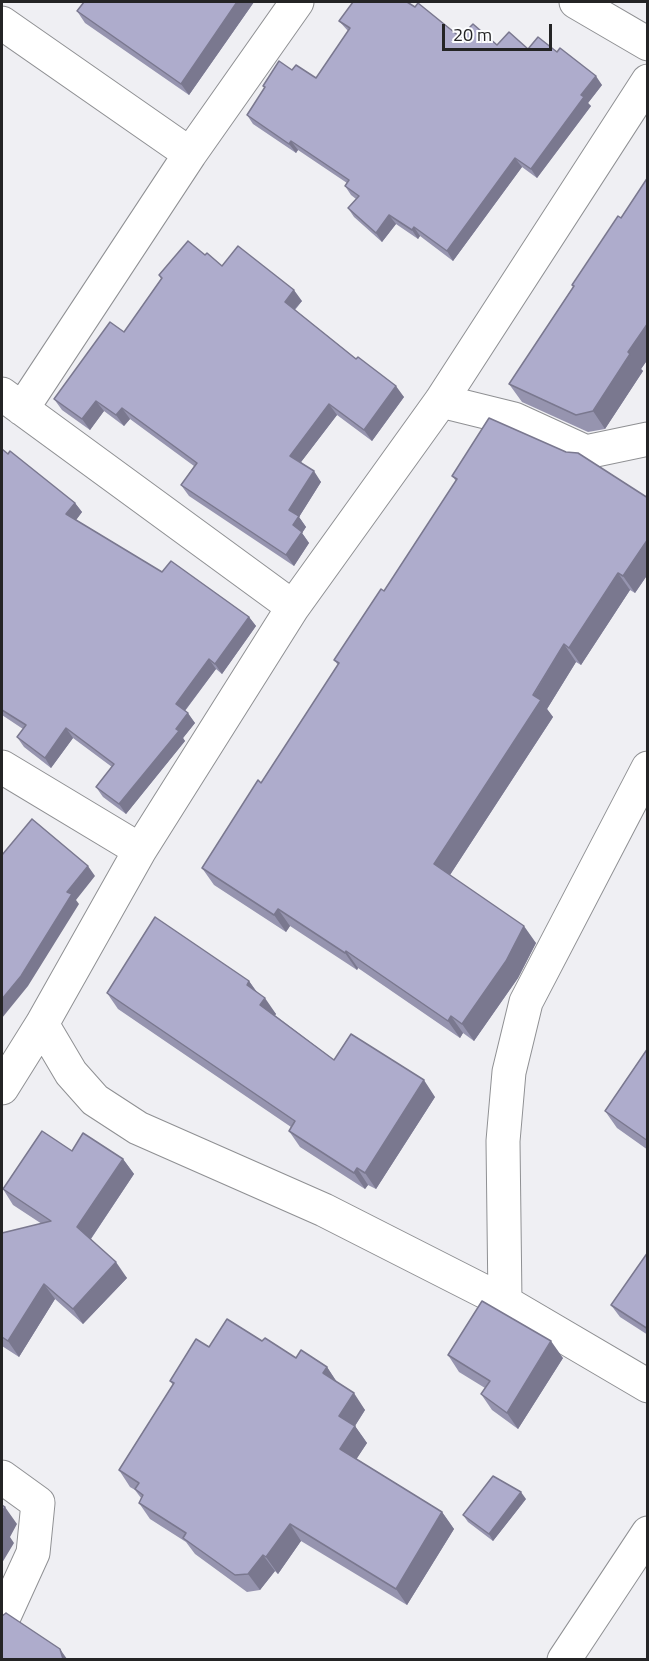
<!DOCTYPE html>
<style>
body{margin:0}
#map{position:relative;width:649px;height:1661px;overflow:hidden;background:#efeff3;font-family:"Titillium Web",sans-serif}
canvas{display:block}
.frame{position:absolute;inset:0;border:3px solid #242425;pointer-events:none}
.scale{position:absolute;left:442px;top:24px;width:110px;height:27px;box-sizing:border-box;border:3px solid #242425;border-top:0;padding-left:8px;font-size:18px;line-height:21px;white-space:nowrap;color:#242425;-webkit-text-stroke:4px #fcfdff;paint-order:stroke}
</style>
<div id="map">
<canvas width="649" height="1661"></canvas>
<div class="frame"></div>
<div class="scale">20 m</div>
</div>
<script>
const c = document.querySelector('canvas').getContext('2d');
c.lineJoin = 'round';
function shape(rows) {
  const path = new Path2D();
  for (const r of rows) {
    path.moveTo(r[0], r[1]);
    for (let i = 2; i < r.length; i += 2) path.lineTo(r[i], r[i + 1]);
  }
  return path;
}
function strokePath(path, color, width, dash) {
  c.strokeStyle = color;
  c.lineWidth = width;
  c.lineCap = dash ? 'butt' : 'round';
  c.setLineDash(dash || []);
  c.stroke(path);
}
function fillPath(path, color) {
  c.fillStyle = color;
  c.fill(path, 'evenodd');
}
const street = shape([
 [576,2,648,44],
 [2,23,190,154],
 [2,394,293,607],
 [441,401,514,419,586,452,648,439],
 [22,409,190,154,297,2],
 [2,767,140,850],
 [42,1024,71,1073,95,1100,138,1128,324,1210,505,1302,648,1386],
 [2,1088,42,1024,140,850,293,607,441,401,648,81],
 [505,1302,503,1141,509,1072,526,1002,648,768],
 [2,1477,38,1503,33,1553,2,1621],
 [564,1660,648,1533]
]);
const wall = shape([
 [84,2,254,2,189,95,85,23,77,11],
 [339,21,460,37,497,45,557,52,602,85,588,103,591,106,537,178,522,167,453,261,420,236,418,239,396,224,382,242,354,217,348,208,356,199,351,195,345,186,347,183,298,150,296,153,253,124,247,115,265,88,263,86,292,70,316,78,348,31],
 [648,177,648,359,641,369,643,371,605,429,588,432,522,402,509,384,573,287,572,285,621,218],
 [205,255,222,266,302,301,295,310,404,397,372,441,337,415,301,462,321,482,299,517,306,527,302,533,309,543,294,566,189,496,181,485,194,466,130,419,124,426,104,411,90,430,62,410,54,399,124,332,161,279,159,275],
 [2,449,8,454,75,503,82,512,76,520,162,572,249,617,256,626,222,674,216,669,185,711,195,723,183,738,185,741,126,814,103,797,96,787,112,767,73,738,51,768,24,747,17,737,23,729,2,715],
 [452,476,648,498,648,574,635,593,630,590,581,665,576,662,547,709,553,717,450,875,536,943,518,978,474,1041,463,1033,460,1038,358,968,357,970,290,926,286,932,214,885,202,868,261,783,338,665,334,660,384,591,456,481],
 [249,981,257,992,276,1014,275,1015,334,1060,435,1097,376,1189,368,1185,365,1189,300,1147,289,1131,291,1127,118,1009,107,993],
 [648,1048,648,1150,617,1128,605,1111],
 [72,1151,123,1159,134,1174,91,1239,127,1278,83,1324,55,1299,19,1357,2,1346,2,1233,42,1224,13,1205,3,1189],
 [648,1252,648,1335,620,1317,611,1305],
 [262,1341,296,1358,327,1367,337,1382,365,1410,355,1426,367,1443,356,1459,442,1512,454,1529,407,1605,301,1541,278,1574,275,1571,260,1590,247,1592,195,1554,186,1542,150,1519,139,1503,141,1498,135,1490,130,1487,119,1470,173,1385,170,1381,209,1347],
 [448,1355,563,1358,518,1429,492,1410,481,1394,485,1388,459,1372],
 [526,1499,493,1541,468,1522,463,1515]
]);
const shadedWall = shape([
 [237,2,254,2,189,95,181,84],
 [596,76,602,85,588,103,591,106,537,178,531,169,581,95],
 [291,141,298,150,296,153,289,144],
 [515,158,522,167,453,261,447,251],
 [389,215,396,224,382,242,376,233],
 [414,227,420,236,418,239,412,230],
 [294,290,302,301,292,312,285,302],
 [648,323,648,359,641,369,643,371,605,429,593,411,628,352],
 [396,386,404,397,372,441,364,430],
 [96,401,104,411,90,430,82,419],
 [329,404,337,415,298,466,290,456],
 [122,408,130,419,124,426,116,415],
 [314,471,321,482,299,517,306,527,302,533,309,543,294,566,286,555,293,525,289,510],
 [75,503,82,512,73,524,66,514],
 [648,539,648,574,635,593,623,576],
 [618,573,630,590,581,665,569,648],
 [249,617,256,626,222,674,215,664],
 [564,644,576,662,547,709,553,717,446,881,434,864],
 [209,659,216,669,183,713,176,704],
 [188,713,195,723,183,738,185,741,126,814,119,804],
 [66,728,73,738,51,768,45,758],
 [88,866,95,876,76,900,79,904,28,986,2,1018,2,999,67,892],
 [278,909,290,926,286,932,274,915],
 [524,926,536,943,518,978,474,1041,462,1024],
 [346,951,358,968,357,970,345,953],
 [249,981,260,997,247,985],
 [265,998,276,1014,271,1021,260,1005],
 [451,1016,463,1033,460,1038,448,1021],
 [424,1080,435,1097,376,1189,365,1173],
 [123,1159,134,1174,88,1243,77,1227],
 [357,1168,368,1185,365,1189,354,1173],
 [116,1262,127,1278,83,1324,73,1309],
 [44,1284,55,1299,19,1357,8,1341],
 [551,1341,563,1358,518,1429,507,1413],
 [327,1367,338,1384,323,1373],
 [354,1393,365,1410,351,1432,339,1416],
 [355,1426,367,1443,352,1466,340,1449],
 [521,1492,526,1499,493,1541,489,1534],
 [5,1507,17,1524,10,1537,14,1543,2,1563,2,1512],
 [442,1512,454,1529,407,1605,396,1589],
 [290,1524,301,1541,278,1574,266,1557],
 [263,1555,275,1571,260,1590,248,1574],
 [60,1649,67,1659,63,1659]
]);
const building = shape([
 [84,2,237,2,181,84,77,11,84,2],
 [353,2,407,2,415,7,418,3,460,37,473,24,497,45,509,32,528,49,538,37,557,52,560,48,596,76,581,95,584,97,531,169,515,158,447,251,414,227,412,230,389,215,376,233,348,208,359,196,345,186,349,180,291,141,289,144,247,115,265,87,263,86,279,61,292,70,296,65,316,78,350,28,339,21,353,2],
 [648,177,648,323,628,352,630,354,593,411,576,415,509,384,574,286,572,285,618,216,621,218,648,177],
 [188,241,205,255,207,253,222,266,238,246,294,290,285,302,356,359,358,357,396,386,364,430,329,404,290,456,314,471,289,510,299,516,293,525,302,532,286,555,181,485,197,463,122,408,116,415,96,401,82,419,54,399,110,322,124,332,162,278,159,275,188,241],
 [489,418,566,452,578,453,648,498,648,539,623,576,618,573,569,648,564,644,533,695,541,700,434,864,524,926,506,961,462,1024,451,1016,448,1021,346,951,345,953,278,909,274,915,202,868,258,780,261,783,339,663,334,660,381,589,384,591,457,479,452,476,489,418],
 [2,449,8,454,10,451,75,503,66,514,162,572,171,561,249,617,215,664,209,659,176,704,188,713,176,729,179,731,119,804,96,787,114,764,66,728,45,758,17,737,26,725,2,710,2,449],
 [32,819,88,866,67,892,72,894,21,976,2,999,2,855,32,819],
 [155,917,249,981,247,985,265,998,260,1005,334,1060,351,1034,424,1080,365,1173,357,1168,354,1173,289,1131,295,1121,107,993,155,917],
 [648,1048,648,1141,605,1111,648,1048],
 [42,1131,72,1151,83,1133,123,1159,77,1227,116,1262,73,1309,44,1284,8,1341,2,1337,2,1233,51,1221,3,1189,42,1131],
 [648,1252,648,1329,611,1305,648,1252],
 [482,1301,551,1341,507,1413,481,1394,490,1381,448,1355,482,1301],
 [227,1319,262,1341,265,1338,296,1358,301,1350,327,1367,323,1373,354,1393,339,1416,355,1426,340,1449,442,1512,396,1589,290,1524,266,1557,263,1555,248,1574,235,1575,183,1538,186,1533,139,1503,143,1495,135,1489,139,1483,119,1470,174,1383,170,1381,196,1339,209,1347,227,1319],
 [493,1476,521,1492,489,1534,463,1515,493,1476],
 [2,1505,5,1507,2,1512,2,1505],
 [6,1613,60,1649,63,1659,2,1659,2,1616,6,1613]
]);
strokePath(street, '#8f9093', 35);
strokePath(street, '#fff', 33);
fillPath(wall, '#9694af');
fillPath(shadedWall, '#7a788f');
fillPath(building, '#aeaccc');
strokePath(building, '#7a788f', 1.5);
</script>
